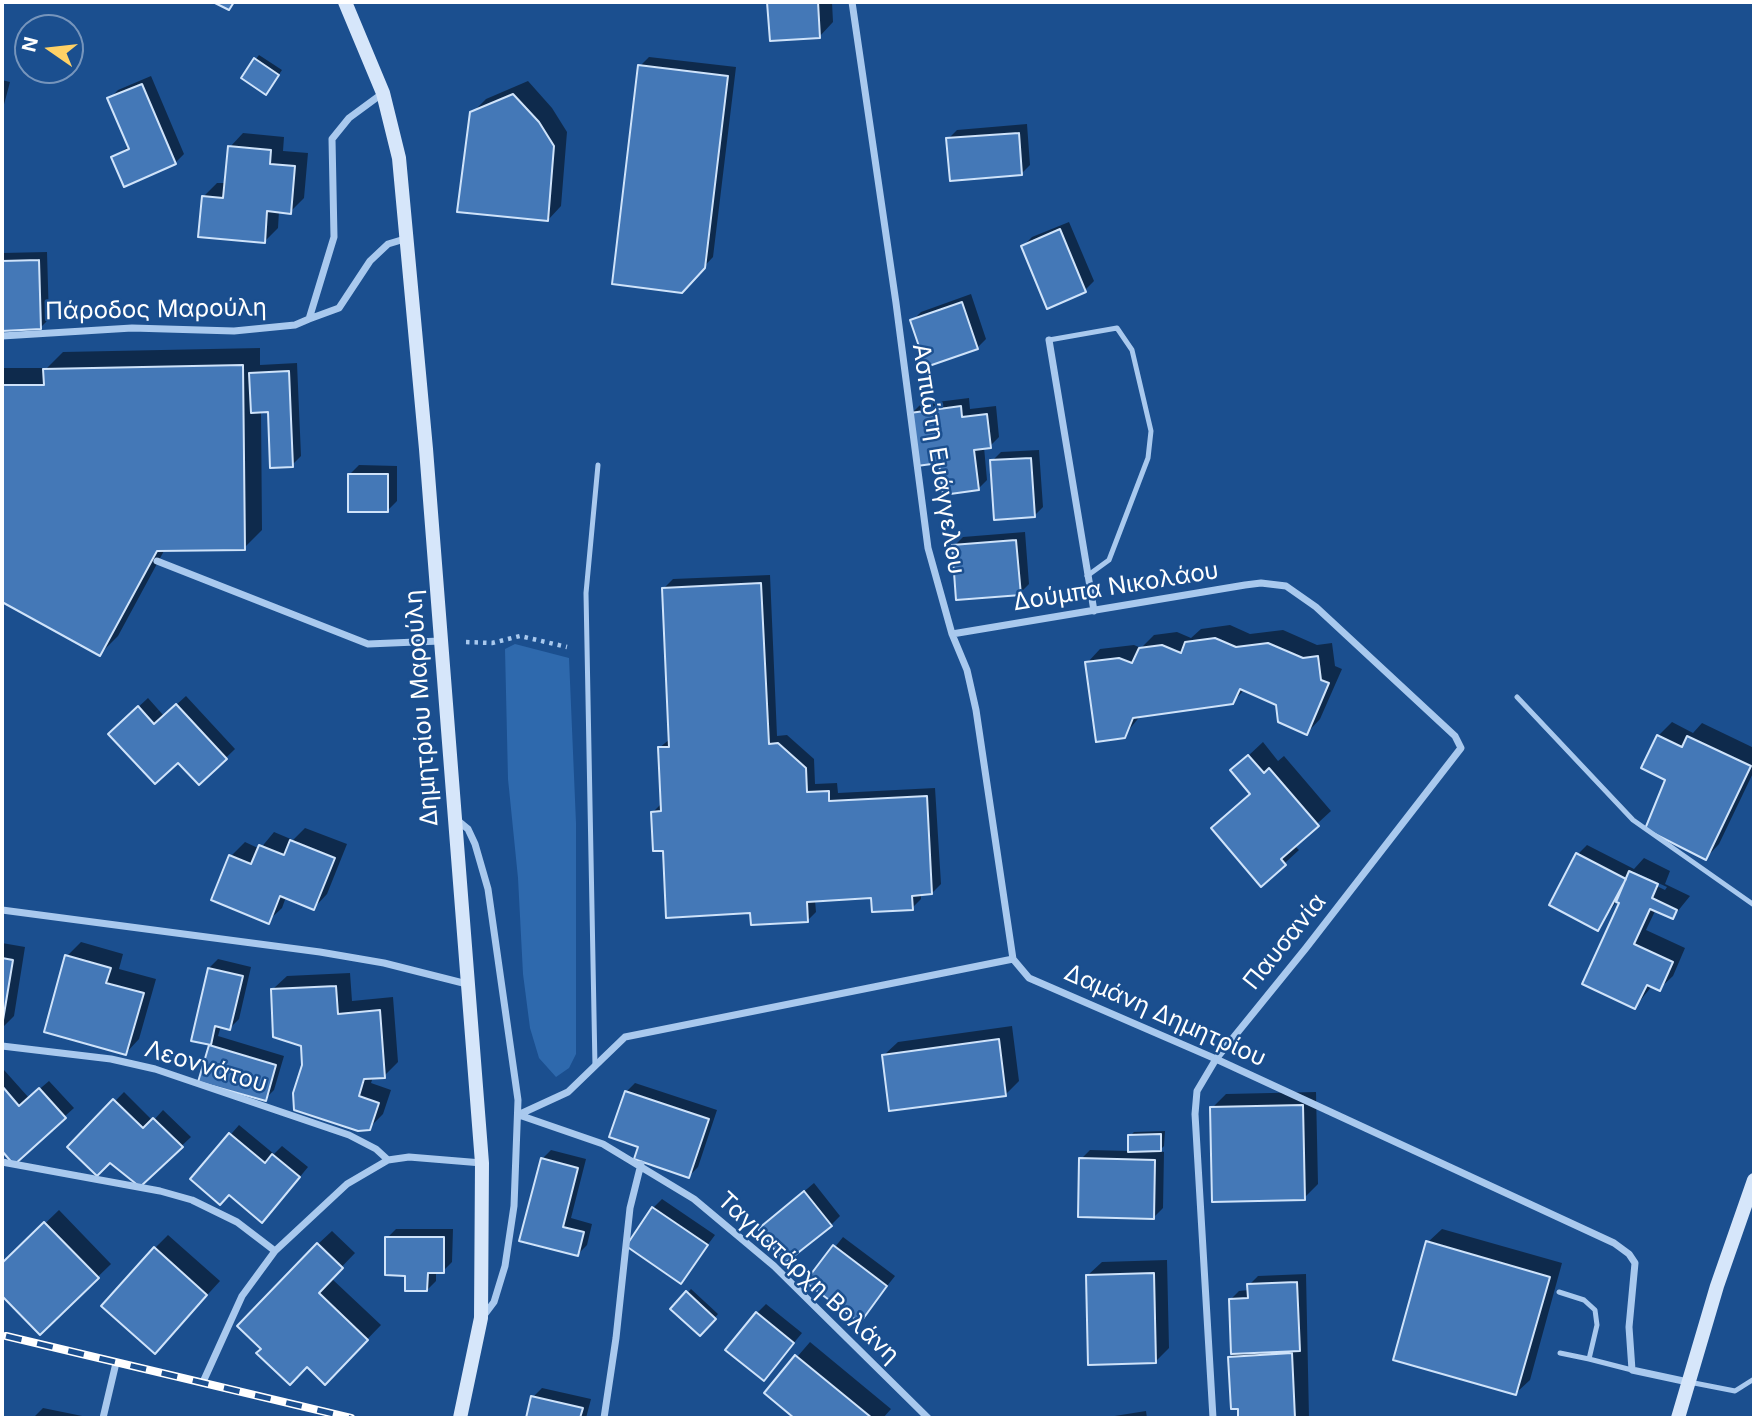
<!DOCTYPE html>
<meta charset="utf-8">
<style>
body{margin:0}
#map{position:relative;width:1756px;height:1420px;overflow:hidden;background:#1b4f8f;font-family:Inter,sans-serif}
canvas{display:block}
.frame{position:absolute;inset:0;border:4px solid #fff;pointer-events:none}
.north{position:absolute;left:14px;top:14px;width:70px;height:70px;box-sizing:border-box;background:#1b4f8f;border:2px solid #7695bc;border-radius:50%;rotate:284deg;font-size:19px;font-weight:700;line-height:28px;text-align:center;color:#fff}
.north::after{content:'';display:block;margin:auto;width:24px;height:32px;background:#ffd166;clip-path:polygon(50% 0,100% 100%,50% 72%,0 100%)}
</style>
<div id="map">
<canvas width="1756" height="1420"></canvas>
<div class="frame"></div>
<div class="north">N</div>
</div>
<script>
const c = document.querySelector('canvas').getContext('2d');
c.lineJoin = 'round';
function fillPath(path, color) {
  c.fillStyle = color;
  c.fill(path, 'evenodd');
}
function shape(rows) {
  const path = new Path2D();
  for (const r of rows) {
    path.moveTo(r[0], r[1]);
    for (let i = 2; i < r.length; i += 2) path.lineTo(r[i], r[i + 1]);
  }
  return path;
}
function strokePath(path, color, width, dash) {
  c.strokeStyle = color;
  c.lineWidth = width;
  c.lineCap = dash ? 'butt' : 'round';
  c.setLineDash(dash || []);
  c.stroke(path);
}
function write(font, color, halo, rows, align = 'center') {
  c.font = font + ' Inter,sans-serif';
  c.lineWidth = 5;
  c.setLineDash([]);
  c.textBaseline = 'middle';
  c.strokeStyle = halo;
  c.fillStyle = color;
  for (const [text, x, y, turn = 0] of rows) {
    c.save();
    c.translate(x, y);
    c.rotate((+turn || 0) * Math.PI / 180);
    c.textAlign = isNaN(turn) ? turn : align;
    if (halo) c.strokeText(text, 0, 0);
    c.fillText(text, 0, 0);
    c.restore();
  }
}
const green = shape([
 [515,644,569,658,576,823,576,1054,569,1068,556,1077,539,1058,530,1028,523,974,518,878,508,779,505,649]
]);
const shadow = shape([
 [769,2,832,2,833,22,820,36,771,39],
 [259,55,282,70,269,89,256,59],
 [649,57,736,67,713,257,681,291,640,66],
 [151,76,184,154,175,163,113,158,129,146,109,99,118,90],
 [2,80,10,82,2,112],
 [528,81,552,108,567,132,561,206,548,220,472,113,486,99],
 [1027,124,1030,165,1021,174,948,139,957,130],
 [243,133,284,137,283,151,308,153,304,198,290,212,279,211,278,228,264,242,204,196,217,183,226,183,230,147],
 [1069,222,1094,281,1085,290,1023,246,1032,237],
 [47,252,49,319,40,328,2,329,2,253],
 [971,294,986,339,977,348,912,321,921,312],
 [260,348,260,365,297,363,301,456,292,465,269,410,261,411,262,530,244,548,165,549,118,636,100,654,2,600,2,368,47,368,63,352],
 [969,398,970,409,996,406,999,437,990,446,984,447,987,480,978,489,941,462,912,413,921,404],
 [1039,450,1043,507,1034,516,992,461,1001,452],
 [359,465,397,466,397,501,388,510,350,474],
 [1025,532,1029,584,1020,593,954,546,963,537],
 [770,575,777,736,787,735,814,759,815,784,837,783,838,793,935,788,941,884,932,893,921,893,921,899,912,908,873,897,815,900,816,912,807,921,752,911,664,849,653,812,662,803,659,748,670,739,664,588,673,579],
 [1230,625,1250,634,1283,630,1317,645,1332,643,1335,666,1342,669,1320,719,1307,733,1278,704,1245,689,1232,703,1141,715,1124,736,1087,663,1100,649,1134,645,1141,648,1154,635,1177,632,1191,638,1201,629],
 [186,696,235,749,200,783,178,760,119,725,148,698,164,716],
 [1672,722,1693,733,1702,723,1754,748,1754,771,1719,844,1706,858,1667,779,1658,736],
 [1263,742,1278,761,1284,756,1331,811,1294,845,1299,850,1262,884,1252,793,1233,770],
 [305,828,347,844,327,894,314,908,286,897,282,908,268,921,231,856,245,842,260,849,274,832,293,840],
 [1587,845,1634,869,1644,858,1670,871,1665,884,1690,896,1673,917,1656,909,1646,930,1685,948,1673,976,1659,989,1652,986,1635,1007,1621,902,1617,901,1597,929,1578,854],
 [1634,872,1667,887,1665,890,1634,875],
 [81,942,123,954,119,969,156,979,139,1039,126,1053,67,956],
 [2,943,25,947,14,1016,2,1028],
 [218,959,251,967,239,1019,230,1028,221,1026,218,1036,284,1056,274,1090,265,1099,200,1081,212,1044,193,1039,209,968],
 [350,973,352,1001,393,997,398,1062,384,1076,373,1077,371,1083,391,1090,383,1114,369,1128,304,1065,303,1044,273,989,287,976],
 [1012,1026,1019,1081,1005,1095,884,1055,898,1042],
 [4,1070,29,1098,49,1081,74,1108,14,1162,2,1149,2,1073],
 [635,1083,717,1110,698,1167,689,1176,641,1146,626,1092],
 [124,1092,153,1121,163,1110,191,1137,140,1185,110,1160,70,1147],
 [1316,1092,1318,1184,1304,1198,1212,1108,1226,1094],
 [239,1125,274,1154,282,1146,308,1167,271,1212,192,1179],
 [1165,1131,1164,1146,1159,1151,1164,1152,1163,1208,1154,1217,1081,1159,1090,1150,1130,1151,1130,1136,1134,1132],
 [551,1150,586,1159,571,1218,592,1224,587,1245,578,1254,521,1240,542,1159],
 [814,1183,840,1216,831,1225,760,1229],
 [662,1199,715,1235,680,1282,653,1208],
 [59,1210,111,1264,40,1333,2,1294,2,1265],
 [396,1229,453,1229,452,1262,443,1271,436,1271,436,1281,427,1290,407,1274,387,1238],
 [1442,1229,1562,1263,1530,1380,1516,1393,1428,1242],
 [332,1231,355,1253,331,1278,381,1325,325,1383,307,1365,263,1349,318,1244],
 [168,1235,220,1281,168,1338,155,1248],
 [843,1237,895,1276,860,1320,808,1281],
 [1167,1260,1169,1348,1156,1361,1088,1275,1102,1262],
 [1306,1274,1309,1418,1240,1418,1230,1357,1235,1352,1230,1300,1239,1291,1249,1290,1249,1285,1258,1276],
 [691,1289,718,1314,700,1334,673,1309],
 [766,1304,802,1333,764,1379,757,1313],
 [810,1342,891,1409,883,1418,797,1418,766,1393],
 [542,1388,591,1399,586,1418,528,1418,533,1397],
 [43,1408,92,1418,33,1418],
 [1146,1411,1147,1418,1101,1418,1102,1418]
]);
const building = shape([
 [213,2,234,2,229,10,213,2],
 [767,2,818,2,820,38,770,41,767,2],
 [254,58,279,75,266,95,241,78,254,58],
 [638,65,728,76,705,268,682,293,612,284,638,65],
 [142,84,176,164,124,187,111,157,129,149,107,98,142,84],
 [513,94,539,122,554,146,548,221,457,212,470,112,513,94],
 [1019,133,1022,175,950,181,946,138,1019,133],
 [228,146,271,150,270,164,295,166,291,214,267,211,265,243,198,237,202,196,223,198,228,146],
 [1060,229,1086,292,1047,309,1021,246,1060,229],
 [39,260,41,329,2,331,2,261,39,260],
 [962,302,978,349,926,367,910,320,962,302],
 [243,365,245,550,157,551,100,656,2,602,2,385,44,385,43,369,243,365],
 [289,371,293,467,270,468,268,412,251,413,249,373,289,371],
 [961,406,962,417,987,414,991,448,974,450,979,490,943,495,939,463,917,466,910,413,961,406],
 [1031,458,1035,517,994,520,990,460,1031,458],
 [348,474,388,474,388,512,348,512,348,474],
 [1016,540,1021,595,956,600,952,545,1016,540],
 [761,583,769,744,778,743,806,768,807,792,829,791,829,801,927,796,932,894,912,896,913,910,872,912,871,898,807,902,808,922,751,925,750,913,666,918,663,851,653,851,651,812,661,811,658,747,669,747,662,588,761,583],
 [1215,638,1236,647,1268,643,1303,658,1318,656,1321,680,1329,683,1307,735,1278,722,1276,705,1240,689,1233,704,1133,718,1125,738,1096,742,1085,662,1119,658,1132,663,1139,648,1162,645,1181,653,1185,642,1215,638],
 [176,704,227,759,199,785,178,763,155,784,108,734,138,706,154,724,176,704],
 [1657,735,1682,747,1687,736,1751,766,1706,860,1645,829,1665,780,1641,768,1657,735],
 [1248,755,1264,773,1269,768,1319,826,1281,859,1286,865,1261,887,1211,828,1250,794,1230,770,1248,755],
 [290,840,335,858,314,910,280,896,269,924,211,900,229,855,251,864,259,845,284,855,290,840],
 [1576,853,1626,879,1598,931,1549,905,1576,853],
 [1629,871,1658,884,1652,898,1677,910,1673,919,1650,909,1634,944,1673,962,1660,991,1647,985,1635,1009,1582,984,1619,903,1616,902,1629,871],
 [65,955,111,968,106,983,144,993,126,1055,44,1032,65,955],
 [2,958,13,960,2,1026,2,958],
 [208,968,243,976,230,1030,215,1026,211,1045,191,1041,208,968],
 [336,986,338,1014,380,1010,385,1078,364,1079,359,1096,379,1103,370,1130,358,1131,294,1110,293,1093,302,1065,301,1046,273,1037,271,989,336,986],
 [999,1039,1006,1096,889,1111,882,1055,999,1039],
 [209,1045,276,1065,266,1101,198,1082,209,1045],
 [2,1086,19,1106,39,1088,66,1118,14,1165,2,1151,2,1086],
 [625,1091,709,1119,689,1178,634,1159,638,1147,609,1137,625,1091],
 [113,1099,143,1128,153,1118,183,1147,140,1187,110,1163,97,1176,67,1147,113,1099],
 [1303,1105,1305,1200,1212,1202,1210,1107,1303,1105],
 [229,1133,265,1163,272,1154,300,1177,262,1223,229,1195,220,1205,190,1179,229,1133],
 [1161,1134,1161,1151,1128,1152,1128,1135,1161,1134],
 [541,1158,578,1168,563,1227,584,1232,578,1256,519,1241,541,1158],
 [1079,1158,1155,1160,1154,1219,1078,1217,1079,1158],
 [804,1191,832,1226,785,1263,758,1229,804,1191],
 [652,1207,708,1245,681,1284,626,1246,652,1207],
 [44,1222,99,1278,40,1335,2,1296,2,1263,44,1222],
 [385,1237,444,1237,444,1273,428,1273,427,1291,405,1291,405,1276,385,1275,385,1237],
 [1426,1241,1550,1277,1516,1395,1393,1360,1426,1241],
 [317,1243,343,1268,319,1293,368,1340,325,1385,307,1367,290,1385,256,1353,261,1349,237,1326,317,1243],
 [833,1245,887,1286,860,1323,805,1282,833,1245],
 [154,1247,207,1295,155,1354,101,1306,154,1247],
 [1154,1273,1156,1363,1088,1365,1086,1275,1154,1273],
 [1297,1282,1300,1351,1231,1354,1229,1299,1248,1298,1247,1284,1297,1282],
 [686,1291,716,1319,700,1336,670,1309,686,1291],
 [756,1312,794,1343,764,1381,725,1350,756,1312],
 [1292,1353,1295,1418,1238,1418,1238,1409,1231,1409,1228,1357,1292,1353],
 [795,1355,872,1418,794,1418,764,1393,795,1355],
 [531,1396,583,1408,580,1418,526,1418,531,1396]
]);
const path = shape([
 [466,642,492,643,520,636,567,647]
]);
const service = shape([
 [1049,340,1117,328,1132,350,1151,431,1148,458,1109,560,1087,576],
 [1517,697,1633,820,1754,905],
 [595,1067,586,593,598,465],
 [1559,1292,1584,1300,1595,1310,1597,1325,1589,1359,1632,1370],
 [1560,1353,1589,1359],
 [1689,1382,1735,1391,1754,1379]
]);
const minor = shape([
 [852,2,896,303,928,548,952,634,967,670,976,710,1013,959],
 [309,319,339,308,370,261,388,244,408,238],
 [2,336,132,328,234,331,295,325,309,319,334,237,332,139,349,118,383,93],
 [1049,340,1094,611],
 [157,561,368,644,440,641],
 [952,634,1245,585,1261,583,1286,586,1316,607,1455,736,1461,748,1306,948,1216,1059,1197,1091,1195,1114,1213,1418],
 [457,820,468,829,475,844,488,889,518,1100,514,1206,505,1266,494,1302,482,1318],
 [2,910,320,952,384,963,467,984],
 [2,1046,111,1059,155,1069,349,1135,376,1149,388,1160],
 [518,1115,568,1092,625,1037,1013,959,1029,978,1216,1059,1614,1243,1629,1254,1635,1263,1629,1327,1632,1370,1688,1382],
 [519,1115,603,1144,694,1199,774,1266,928,1418],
 [2,1162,160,1191,192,1200,237,1222,275,1251,347,1184,388,1160,409,1157,482,1163],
 [203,1382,242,1296,275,1251],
 [103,1418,116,1363],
 [604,1418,616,1338,630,1208,641,1164]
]);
const secondary = shape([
 [345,2,383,93,399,158,426,449,482,1163,481,1318,460,1418],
 [1678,1418,1717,1286,1754,1180]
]);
const rail = shape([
 [6,1336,351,1418]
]);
const streetNames = [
 ["Πάροδος Μαρούλη",156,310,-1],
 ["Ασπιώτη Ευάγγελου",938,459,81],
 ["Δούμπα Νικολάου",1116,587,-9],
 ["Δημητρίου Μαρούλη",422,708,-94],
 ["Παυσανία",1285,942,-51],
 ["Δαμάνη Δημητρίου",1165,1016,24],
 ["Λεοννάτου",206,1067,17],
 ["Ταγματάρχη Βολάνη",808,1278,43]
];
fillPath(green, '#2e69ad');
fillPath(shadow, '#0007');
fillPath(building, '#4478b7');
strokePath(building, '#cfe3fa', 2);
strokePath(path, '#a9c9ee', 4.5, [3.5, 5]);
strokePath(service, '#a9c9ee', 5);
strokePath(minor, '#a9c9ee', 7);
strokePath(secondary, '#d6e6fa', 14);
strokePath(rail, '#fff', 8);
strokePath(rail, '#1b4f8f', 5, [16]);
write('24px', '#fff', '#1b4f8f', streetNames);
</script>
